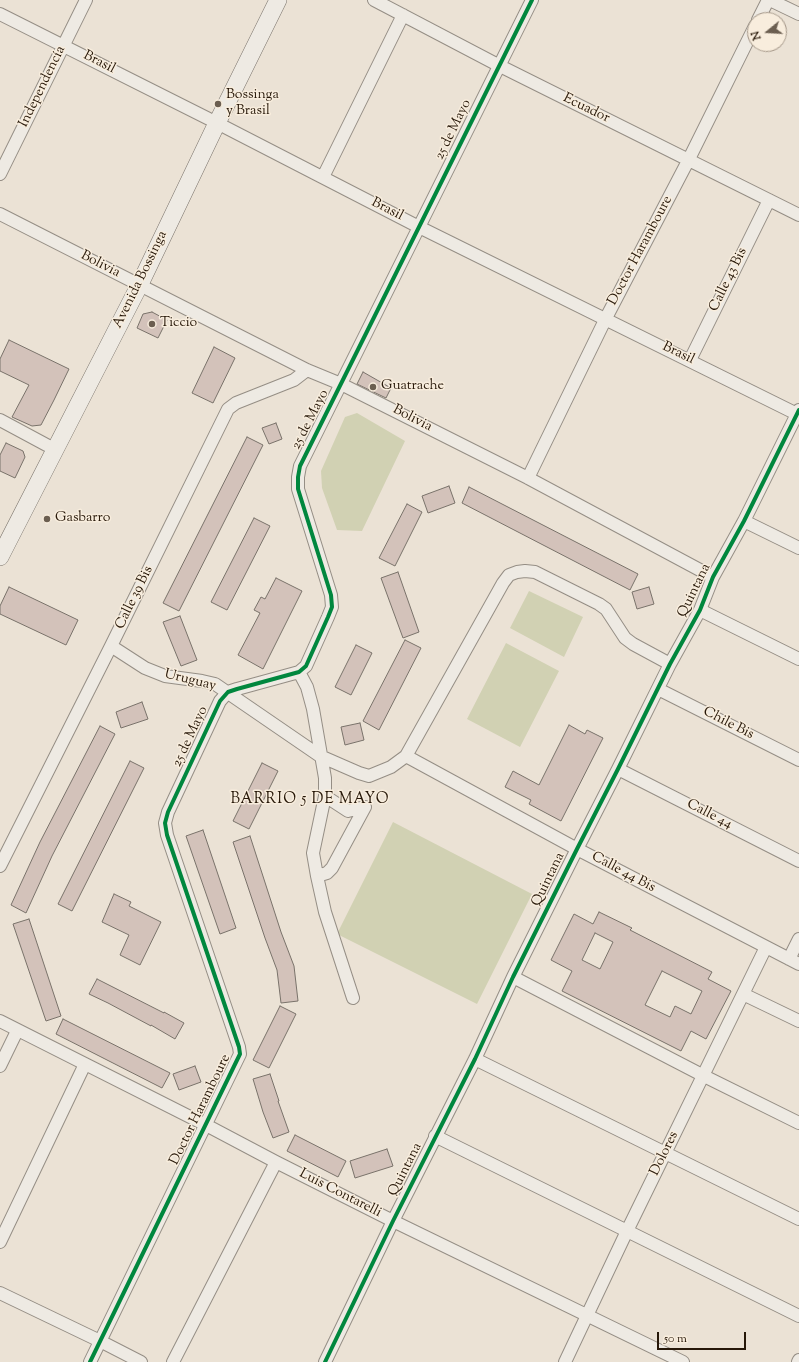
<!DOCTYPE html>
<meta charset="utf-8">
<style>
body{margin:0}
#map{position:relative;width:799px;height:1362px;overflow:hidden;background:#ebe2d5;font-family:"Sorts Mill Goudy",serif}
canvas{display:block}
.north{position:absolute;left:747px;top:12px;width:40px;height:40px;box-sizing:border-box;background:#f8eddd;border:1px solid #a49788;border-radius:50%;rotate:252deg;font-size:11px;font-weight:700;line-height:16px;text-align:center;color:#261708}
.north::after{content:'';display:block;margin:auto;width:14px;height:18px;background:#6b5e50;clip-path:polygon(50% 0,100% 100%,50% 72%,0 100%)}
.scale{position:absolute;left:657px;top:1332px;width:89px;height:18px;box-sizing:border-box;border:2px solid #261708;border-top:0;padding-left:5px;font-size:12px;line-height:14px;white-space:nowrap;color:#261708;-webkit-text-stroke:3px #f8eddd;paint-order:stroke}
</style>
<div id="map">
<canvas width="799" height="1362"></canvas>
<div class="north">N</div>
<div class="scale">50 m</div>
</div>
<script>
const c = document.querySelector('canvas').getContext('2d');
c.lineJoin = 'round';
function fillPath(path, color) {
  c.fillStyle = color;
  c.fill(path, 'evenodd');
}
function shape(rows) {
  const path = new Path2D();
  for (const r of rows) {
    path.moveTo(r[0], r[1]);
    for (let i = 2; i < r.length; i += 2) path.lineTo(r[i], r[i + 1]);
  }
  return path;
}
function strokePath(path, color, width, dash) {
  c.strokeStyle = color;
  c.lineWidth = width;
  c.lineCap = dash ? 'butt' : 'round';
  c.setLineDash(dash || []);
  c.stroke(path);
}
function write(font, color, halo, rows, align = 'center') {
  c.font = font + ' "Sorts Mill Goudy",serif';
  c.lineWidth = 3;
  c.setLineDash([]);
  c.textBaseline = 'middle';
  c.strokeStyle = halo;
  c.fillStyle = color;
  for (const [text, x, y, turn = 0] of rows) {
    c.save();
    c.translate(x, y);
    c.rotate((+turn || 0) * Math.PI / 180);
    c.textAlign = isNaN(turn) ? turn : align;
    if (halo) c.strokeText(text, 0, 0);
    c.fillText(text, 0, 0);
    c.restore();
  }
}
const green = shape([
 [357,413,405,441,362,531,337,530,322,488,321,471,345,417],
 [529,591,583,617,564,657,510,628],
 [506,643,559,671,520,747,467,719],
 [393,822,532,894,477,1004,337,934]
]);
const building = shape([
 [152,312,167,320,158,338,137,328,143,314,152,312],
 [9,340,69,369,54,400,41,425,32,426,12,417,29,385,0,371,0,359,9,340],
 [214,347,235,358,213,403,192,393,214,347],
 [363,372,391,388,386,398,357,384,363,372],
 [276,423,282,439,269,444,262,428,276,423],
 [247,437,263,445,179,611,163,603,247,437],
 [6,443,23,451,25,457,15,478,0,471,0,455,6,443],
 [449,486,455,503,428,513,422,496,449,486],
 [469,487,638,574,630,590,462,503,469,487],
 [407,504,422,512,395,566,379,558,407,504],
 [254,518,270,526,227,610,211,602,254,518],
 [398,572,419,632,403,638,381,578,398,572],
 [276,578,302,591,263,669,238,655,260,613,254,610,261,597,265,599,276,578],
 [9,587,78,620,66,645,0,614,0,606,9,587],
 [649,587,654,604,637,609,632,592,649,587],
 [180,616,197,660,181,666,163,622,180,616],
 [405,640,421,648,379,730,363,721,405,640],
 [356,645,372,653,351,695,335,687,356,645],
 [142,702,148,719,121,728,116,712,142,702],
 [360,723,364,740,345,745,341,727,360,723],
 [569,725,585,734,587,730,603,738,561,821,529,804,531,800,505,787,513,771,539,785,569,725],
 [100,726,115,734,52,856,26,913,11,905,40,842,100,726],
 [130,761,144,768,72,911,58,904,130,761],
 [262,763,278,771,249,829,233,821,262,763],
 [203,830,236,928,220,934,186,836,203,830],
 [250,836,281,932,294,966,298,1001,281,1003,277,970,265,938,233,842,250,836],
 [114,894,131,902,129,906,161,922,140,965,120,955,129,935,102,922,114,894],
 [599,912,632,928,630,930,712,972,708,979,731,991,706,1039,691,1031,681,1051,562,991,572,971,551,960,574,914,593,924,599,912],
 [595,933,613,942,600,969,582,960,595,933],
 [662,971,702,991,691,1014,675,1006,670,1017,645,1005,662,971],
 [29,919,61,1016,46,1021,13,924,29,919],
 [97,979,164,1013,164,1012,184,1023,175,1039,151,1025,151,1026,108,1003,89,994,97,979],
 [280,1006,296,1014,269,1068,253,1060,280,1006],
 [63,1019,170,1073,162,1088,56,1034,63,1019],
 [195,1066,201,1082,179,1090,173,1074,195,1066],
 [270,1074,279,1101,278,1101,289,1132,273,1138,263,1112,253,1079,270,1074],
 [295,1135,346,1161,338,1177,287,1151,295,1135],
 [387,1149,393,1166,355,1178,350,1161,387,1149]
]);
const minor = shape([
 [374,0,498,65,799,215],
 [770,0,799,14],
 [0,14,217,123,419,227,797,414],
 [758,20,768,0],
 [0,174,86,0],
 [323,177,403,15],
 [0,214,242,337,307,370,341,384,528,478,713,577],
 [690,360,769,200],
 [0,420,54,449],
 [528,478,606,318,689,159,755,26],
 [744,521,799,548],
 [700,610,799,659],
 [111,646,145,668,165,676,202,681,215,684,320,756,359,773,369,776,391,767,406,756,503,583,509,575,517,572,525,571,535,572,599,604,606,609,625,638,633,644,670,664],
 [299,672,307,687,313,709,325,778,325,796,313,853,317,876,325,912,353,998],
 [658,689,799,760],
 [406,756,577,849,799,964],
 [618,769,799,861],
 [325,796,348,811,365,807],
 [0,866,111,646,228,409,236,403,294,380,307,370],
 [317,876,327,873,332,868,365,807],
 [789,959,799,939],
 [513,977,704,1076,799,1123],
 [743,994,799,1021],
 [0,1021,206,1125,276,1162,393,1221,683,1362],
 [475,1059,799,1219],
 [0,1066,17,1031],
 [435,1136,799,1316],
 [0,1242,85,1064],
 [0,1293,100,1341,141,1362],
 [90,1362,240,1054,239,1047,167,835,165,823,168,812,220,701,228,692,237,689,299,672,306,666,328,617,332,607,331,595,298,489,298,477,300,466,532,0],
 [173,1362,276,1162],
 [325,1362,393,1221,475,1059,513,977,577,849,618,769,670,664,700,610,713,577,744,521,799,410],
 [565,1362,627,1231,766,947],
 [798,1362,799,1360]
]);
const secondary = shape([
 [0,557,139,286,217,123,278,0]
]);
const cycleway = shape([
 [90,1362,240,1054,239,1047,167,835,165,823,168,812,220,701,228,692,237,689,299,672,306,666,328,617,332,607,331,595,298,489,298,477,300,466,532,0],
 [325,1362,393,1221,475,1059,513,977,577,849,618,769,670,664,700,610,713,577,744,521,799,410]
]);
const markers = [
 [218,104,4,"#6b5e50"],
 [152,324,4,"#6b5e50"],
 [373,387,4,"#6b5e50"],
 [47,519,4,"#6b5e50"]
];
const streetNames = [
 ["Brasil",99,63,27],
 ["Independencía",43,87,-64],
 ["Ecuador",586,109,26],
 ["25 de Mayo",454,130,-64],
 ["Brasil",387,210,27],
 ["Doctor Haramboure",641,251,-62],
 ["Bolivia",100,265,27],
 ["Avenida Bossinga",141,280,-64],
 ["Calle 43 Bis",729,280,-64],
 ["Brasil",678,354,26],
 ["Bolivia",412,419,27],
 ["25 de Mayo",311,420,-63],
 ["Quintana",695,591,-64],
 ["Calle 39 Bis",135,598,-64],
 ["Uruguay",190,681,14],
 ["Chile Bis",728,724,27],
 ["25 de Mayo",191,737,-65],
 ["Calle 44",709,815,27],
 ["Calle 44 Bis",623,873,28],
 ["Quintana",549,880,-64],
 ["Doctor Haramboure",201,1110,-64],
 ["Dolores",665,1154,-64],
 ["Quintana",406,1170,-63],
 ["Luis Contarelli",340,1194,27]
];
const poiNames = [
 ["Bossinga",226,96],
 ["y Brasil",226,112],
 ["Ticcio",160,324],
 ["Guatrache",381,387],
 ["Gasbarro",55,519]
];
const neighbourhoodNames = [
 ["BARRIO 5 DE MAYO",310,800]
];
fillPath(green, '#d1d1b3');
fillPath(building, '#d3c2ba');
strokePath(building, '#79726a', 1);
strokePath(minor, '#958e85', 14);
strokePath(secondary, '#79726a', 18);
strokePath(minor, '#eeeae3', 12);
strokePath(secondary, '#eeeae3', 17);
strokePath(cycleway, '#00873e', 4);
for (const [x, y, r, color] of markers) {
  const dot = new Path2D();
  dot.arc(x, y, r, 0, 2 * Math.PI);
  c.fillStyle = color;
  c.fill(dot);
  strokePath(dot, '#f8eddd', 1.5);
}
write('14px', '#261708', '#f8eddd', streetNames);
write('14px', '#261708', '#f8eddd', poiNames, 'left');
c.letterSpacing = '1px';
write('15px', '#261708', '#f8eddd', neighbourhoodNames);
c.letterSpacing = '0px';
</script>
